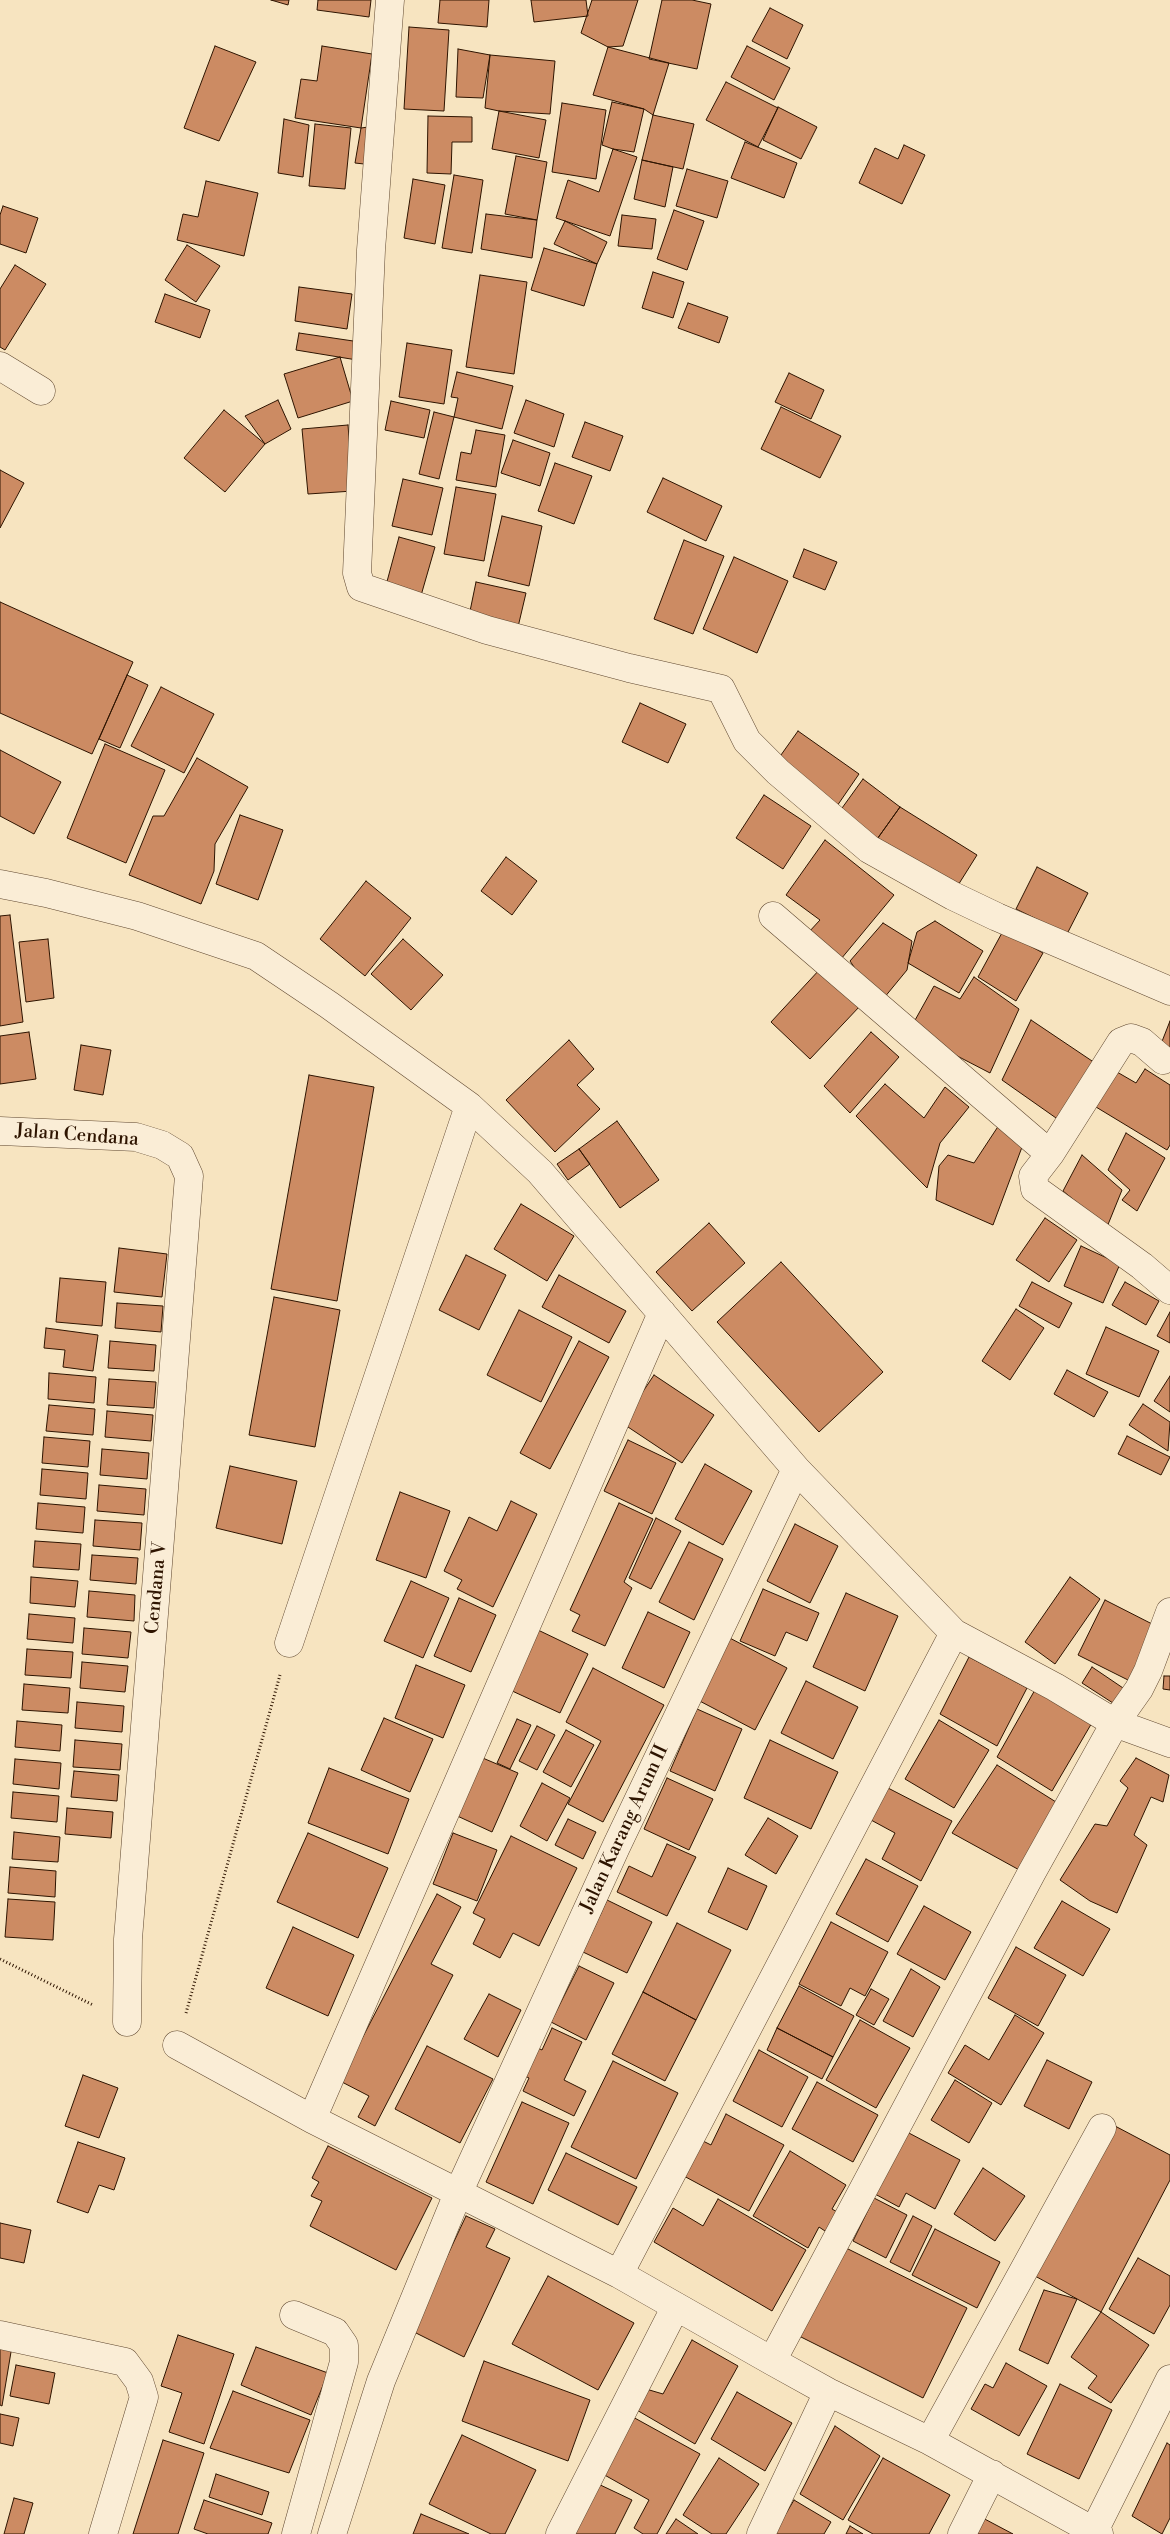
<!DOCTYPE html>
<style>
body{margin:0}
canvas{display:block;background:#f7e4c0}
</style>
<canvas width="1170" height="2534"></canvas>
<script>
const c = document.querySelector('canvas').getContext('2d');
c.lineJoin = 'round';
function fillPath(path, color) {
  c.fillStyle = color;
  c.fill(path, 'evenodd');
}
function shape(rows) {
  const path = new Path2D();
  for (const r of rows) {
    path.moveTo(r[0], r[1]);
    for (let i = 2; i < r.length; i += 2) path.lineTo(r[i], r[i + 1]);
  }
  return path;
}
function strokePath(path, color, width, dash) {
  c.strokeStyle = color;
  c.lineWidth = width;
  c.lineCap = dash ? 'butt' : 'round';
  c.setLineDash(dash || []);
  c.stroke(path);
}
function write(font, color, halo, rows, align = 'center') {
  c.font = font + ' "Libre Bodoni",serif';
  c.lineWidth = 5;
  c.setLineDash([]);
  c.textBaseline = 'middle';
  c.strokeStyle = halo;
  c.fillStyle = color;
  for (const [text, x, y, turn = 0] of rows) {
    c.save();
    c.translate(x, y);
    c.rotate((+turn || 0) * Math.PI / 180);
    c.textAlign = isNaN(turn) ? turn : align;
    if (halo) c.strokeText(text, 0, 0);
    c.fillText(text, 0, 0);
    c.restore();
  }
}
const building = shape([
 [271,0,289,0,288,5,271,0],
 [318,0,371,0,369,17,317,10,318,0],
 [440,0,489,0,487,27,438,23,440,0],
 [531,0,586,0,588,16,534,22,531,0],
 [592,0,638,0,623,46,608,47,581,33,592,0],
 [662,0,692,0,711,4,697,69,649,59,662,0],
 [770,8,803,25,787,59,752,41,770,8],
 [409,27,449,30,444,111,404,109,409,27],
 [215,46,256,62,219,141,184,128,215,46],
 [322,46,372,54,361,128,295,118,301,79,317,81,322,46],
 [747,46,790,68,774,100,731,77,747,46],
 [608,47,669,63,653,115,644,109,593,95,608,47],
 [458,49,490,55,483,98,456,97,458,49],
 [490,55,555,61,550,114,499,111,485,108,490,55],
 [726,82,778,108,758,147,706,120,726,82],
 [612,102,644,109,634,152,613,149,602,145,612,102],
 [562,103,606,110,596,179,552,172,562,103],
 [778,107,817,127,801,159,763,140,778,107],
 [499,111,546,120,539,158,492,149,499,111],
 [653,115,694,124,683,169,642,160,653,115],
 [428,116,472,117,472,142,452,142,451,174,427,173,428,116],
 [284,119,309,125,303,177,278,173,284,119],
 [315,124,351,128,345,189,309,186,315,124],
 [376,126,373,165,355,163,361,128,376,126],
 [745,142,797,163,784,198,731,178,745,142],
 [904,145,925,155,902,204,859,183,875,148,898,159,904,145],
 [613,149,637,157,610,236,556,218,568,180,599,192,613,149],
 [516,156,547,162,537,220,505,214,516,156],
 [642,160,673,167,665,207,634,199,642,160],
 [687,169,728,181,717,218,676,206,687,169],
 [454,175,483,180,472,253,442,248,454,175],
 [413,179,445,185,435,244,404,238,413,179],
 [206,181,258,193,244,256,177,240,183,214,198,217,206,181],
 [3,206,38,218,26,253,0,244,0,215,3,206],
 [674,210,704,221,687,270,657,259,674,210],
 [486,214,537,220,532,258,481,249,486,214],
 [622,215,656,219,652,249,618,246,622,215],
 [565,221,607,242,597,264,554,244,565,221],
 [187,245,220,266,196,302,165,280,187,245],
 [544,248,597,264,584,306,531,290,544,248],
 [15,265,46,284,5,350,0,347,0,289,15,265],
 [653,272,684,282,673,318,642,308,653,272],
 [480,275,527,282,514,374,466,367,480,275],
 [299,287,352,294,347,329,295,321,299,287],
 [165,294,210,310,200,338,155,322,165,294],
 [688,303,728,317,719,343,678,328,688,303],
 [299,333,360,342,357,360,296,350,299,333],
 [407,343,452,350,444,404,399,397,407,343],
 [340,357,353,401,298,418,284,374,340,357],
 [457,372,513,386,502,429,454,417,458,398,451,397,457,372],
 [789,373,824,390,811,419,775,402,789,373],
 [278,400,291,429,265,444,245,416,278,400],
 [526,400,564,414,554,447,514,433,526,400],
 [391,401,430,410,424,438,385,430,391,401],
 [781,407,841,436,820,478,761,449,781,407],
 [224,410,265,444,225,492,184,458,224,410],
 [434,412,454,417,439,479,419,474,434,412],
 [585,422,623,436,610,471,572,457,585,422],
 [348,425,353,491,308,494,302,429,348,425],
 [476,430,505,435,496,487,456,480,461,452,471,454,476,430],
 [513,440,550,453,540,486,501,473,513,440],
 [555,463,592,476,574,524,538,511,555,463],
 [0,470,24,483,0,528,0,470],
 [663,478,722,506,706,541,647,512,663,478],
 [403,479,443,488,432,535,392,526,403,479],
 [456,487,496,494,484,561,444,554,456,487],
 [502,516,542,526,529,586,488,576,502,516],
 [399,537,435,547,420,599,385,589,399,537],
 [684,540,724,556,693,634,654,619,684,540],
 [804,549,837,562,825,590,793,577,804,549],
 [734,557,788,581,757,653,703,629,734,557],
 [476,582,526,593,518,627,469,616,476,582],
 [0,602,133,662,92,754,0,713,0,602],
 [127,675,148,685,120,748,99,739,127,675],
 [161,687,214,714,184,773,131,746,161,687],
 [640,703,686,724,668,763,622,742,640,703],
 [798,731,859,774,837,806,776,762,798,731],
 [105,744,165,770,126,863,67,838,105,744],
 [0,750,61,782,34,834,0,816,0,750],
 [197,758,248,787,215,844,214,871,201,904,129,875,153,816,164,816,197,758],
 [863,779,900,807,875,842,837,815,863,779],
 [764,795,811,826,783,869,736,838,764,795],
 [900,807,977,855,955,890,875,842,900,807],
 [240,815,283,830,258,900,216,884,240,815],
 [825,840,894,895,841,959,808,933,820,920,786,895,825,840],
 [506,857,537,881,512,915,481,891,506,857],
 [1037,867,1088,893,1067,934,1016,909,1037,867],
 [366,881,411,918,365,976,320,939,366,881],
 [10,915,23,1022,0,1026,0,916,10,915],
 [935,921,983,951,959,993,908,963,917,932,935,921],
 [883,923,912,941,907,970,879,1004,850,961,883,923],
 [1003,931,1043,953,1016,1001,978,977,1003,931],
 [48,939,54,998,26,1002,19,942,48,939],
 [403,939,443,975,411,1010,371,974,403,939],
 [821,968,860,1006,810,1059,771,1022,821,968],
 [974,977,1019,1009,990,1073,909,1031,934,986,960,999,974,977],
 [1031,1020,1098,1065,1066,1125,1002,1080,1031,1020],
 [1170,1021,1170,1048,1161,1044,1170,1021],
 [29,1032,36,1079,0,1084,0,1036,29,1032],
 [871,1032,899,1057,850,1113,824,1086,871,1032],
 [569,1040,594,1069,577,1085,600,1109,555,1152,506,1100,569,1040],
 [81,1045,111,1050,103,1095,74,1090,81,1045],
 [1145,1069,1170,1085,1170,1145,1167,1150,1096,1107,1117,1072,1136,1083,1145,1069],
 [309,1075,374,1087,337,1301,271,1289,309,1075],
 [885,1084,924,1118,945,1087,969,1107,940,1143,927,1188,856,1116,885,1084],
 [617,1121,659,1180,620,1208,579,1149,617,1121],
 [1001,1122,1025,1139,993,1225,936,1200,939,1166,948,1155,974,1163,1001,1122],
 [1126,1133,1165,1158,1137,1211,1122,1200,1130,1190,1108,1170,1126,1133],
 [579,1149,590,1164,568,1180,557,1164,579,1149],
 [1082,1155,1122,1190,1107,1227,1063,1191,1082,1155],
 [521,1204,574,1236,547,1281,494,1249,521,1204],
 [1045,1218,1077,1240,1049,1282,1016,1260,1045,1218],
 [709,1223,745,1263,692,1311,656,1272,709,1223],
 [1081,1246,1120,1264,1103,1303,1064,1286,1081,1246],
 [119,1248,167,1254,162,1297,114,1292,119,1248],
 [466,1255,506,1275,479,1330,439,1310,466,1255],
 [781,1262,883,1372,819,1432,717,1322,781,1262],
 [559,1275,626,1311,609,1343,542,1307,559,1275],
 [60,1278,106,1282,102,1326,56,1322,60,1278],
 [1032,1282,1072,1303,1059,1328,1019,1306,1032,1282],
 [1125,1282,1159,1301,1146,1325,1112,1305,1125,1282],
 [274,1297,340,1310,315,1447,249,1435,274,1297],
 [117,1303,163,1306,161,1332,115,1328,117,1303],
 [1016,1309,1044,1328,1010,1380,982,1361,1016,1309],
 [519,1310,572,1337,541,1402,487,1375,519,1310],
 [1170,1312,1170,1343,1157,1336,1170,1312],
 [1106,1327,1159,1351,1139,1397,1086,1374,1106,1327],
 [46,1328,98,1335,93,1371,63,1367,65,1350,44,1348,46,1328],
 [110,1341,156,1345,154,1371,108,1368,110,1341],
 [579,1341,609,1357,550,1469,520,1453,579,1341],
 [1067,1370,1108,1392,1094,1417,1054,1394,1067,1370],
 [49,1373,96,1377,94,1403,48,1399,49,1373],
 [654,1375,714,1415,682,1463,622,1423,654,1375],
 [1170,1376,1170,1412,1154,1401,1170,1376],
 [109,1379,156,1382,154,1408,107,1405,109,1379],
 [1143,1404,1170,1422,1168,1451,1129,1425,1143,1404],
 [49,1405,95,1409,93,1435,46,1431,49,1405],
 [107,1411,153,1415,151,1441,105,1437,107,1411],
 [1127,1436,1170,1457,1161,1475,1118,1454,1127,1436],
 [44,1437,90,1441,88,1467,42,1463,44,1437],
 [628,1440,676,1463,652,1514,604,1491,628,1440],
 [102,1449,149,1453,147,1479,100,1475,102,1449],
 [705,1464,752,1491,723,1545,675,1519,705,1464],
 [230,1466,297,1481,282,1544,216,1528,230,1466],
 [42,1469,88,1473,86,1499,40,1495,42,1469],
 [99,1485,146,1489,144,1515,97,1511,99,1485],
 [400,1492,450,1511,426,1578,376,1560,400,1492],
 [511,1501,537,1514,493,1607,457,1589,462,1580,444,1571,469,1517,497,1531,511,1501],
 [38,1503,85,1507,83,1533,36,1529,38,1503],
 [619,1503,653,1519,624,1582,632,1588,605,1646,572,1631,580,1615,570,1610,619,1503],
 [656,1518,681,1531,651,1589,629,1578,656,1518],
 [95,1520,142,1523,140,1550,93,1546,95,1520],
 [795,1524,838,1546,810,1603,767,1581,795,1524],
 [35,1541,81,1544,79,1570,33,1567,35,1541],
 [689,1542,723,1559,694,1620,659,1602,689,1542],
 [92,1555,138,1558,136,1584,90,1580,92,1555],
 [31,1577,78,1581,75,1607,30,1603,31,1577],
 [1070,1577,1100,1599,1055,1664,1025,1642,1070,1577],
 [411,1581,449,1598,423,1658,384,1641,411,1581],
 [763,1589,819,1613,807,1641,786,1632,775,1656,740,1641,763,1589],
 [89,1591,135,1595,134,1621,87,1617,89,1591],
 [846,1593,898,1616,865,1691,813,1667,846,1593],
 [459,1598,496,1615,471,1672,434,1656,459,1598],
 [1105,1600,1158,1627,1130,1681,1078,1655,1105,1600],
 [648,1612,690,1632,664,1688,622,1668,648,1612],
 [29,1614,75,1618,73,1643,27,1639,29,1614],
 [84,1628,131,1632,128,1658,82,1654,84,1628],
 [538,1630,588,1654,560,1713,510,1690,538,1630],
 [724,1635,787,1668,755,1730,692,1697,724,1635],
 [27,1649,73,1652,71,1678,25,1675,27,1649],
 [969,1657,1027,1688,997,1746,940,1714,969,1657],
 [82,1662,128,1666,125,1692,80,1688,82,1662],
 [416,1665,465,1685,443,1738,395,1718,416,1665],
 [1092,1667,1126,1690,1116,1705,1082,1683,1092,1667],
 [593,1668,664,1705,603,1822,568,1804,601,1741,566,1722,593,1668],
 [1164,1676,1170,1676,1170,1690,1163,1689,1164,1676],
 [806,1681,858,1707,833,1759,781,1733,806,1681],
 [24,1684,70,1688,68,1713,22,1710,24,1684],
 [1036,1688,1093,1721,1052,1791,997,1757,1036,1688],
 [77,1702,124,1706,122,1732,75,1728,77,1702],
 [697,1709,742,1729,715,1791,670,1771,697,1709],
 [384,1718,433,1739,410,1792,361,1770,384,1718],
 [517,1719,531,1725,510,1769,497,1763,517,1719],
 [939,1720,989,1750,954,1808,905,1779,939,1720],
 [17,1721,62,1725,60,1751,15,1747,17,1721],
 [537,1726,555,1735,537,1770,519,1761,537,1726],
 [566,1730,594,1745,571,1787,543,1772,566,1730],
 [75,1740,122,1744,120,1770,73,1767,75,1740],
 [770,1740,838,1772,811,1829,744,1798,770,1740],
 [478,1756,518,1773,492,1832,453,1814,478,1756],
 [1136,1758,1169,1775,1163,1802,1151,1797,1134,1835,1147,1845,1117,1913,1090,1901,1060,1880,1095,1824,1107,1826,1128,1788,1120,1781,1136,1758],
 [15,1759,61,1763,59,1789,13,1784,15,1759],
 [997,1765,1056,1802,1023,1872,952,1833,997,1765],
 [329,1768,409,1799,388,1854,308,1823,329,1768],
 [74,1771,119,1775,117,1801,71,1797,74,1771],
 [667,1778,713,1799,689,1850,644,1829,667,1778],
 [542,1783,570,1798,547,1841,520,1826,542,1783],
 [888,1788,952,1821,921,1881,882,1859,895,1833,871,1820,888,1788],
 [13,1792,59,1796,57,1822,11,1818,13,1792],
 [67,1808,113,1812,111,1838,65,1834,67,1808],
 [768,1818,798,1836,776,1874,745,1855,768,1818],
 [568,1819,596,1832,583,1859,555,1845,568,1819],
 [14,1832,60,1837,58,1862,12,1859,14,1832],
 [308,1833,388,1868,358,1938,277,1902,308,1833],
 [453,1833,497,1850,477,1901,433,1884,453,1833],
 [511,1836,577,1868,539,1946,513,1933,500,1958,473,1944,485,1919,473,1913,511,1836],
 [667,1844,696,1857,667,1916,617,1892,629,1866,652,1877,667,1844],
 [866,1859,918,1886,888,1942,836,1914,866,1859],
 [10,1867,56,1871,55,1897,8,1893,10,1867],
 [728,1868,767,1886,747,1930,708,1912,728,1868],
 [437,1894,461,1907,431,1964,453,1975,375,2126,358,2117,369,2096,340,2081,437,1894],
 [8,1899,55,1902,53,1940,5,1937,8,1899],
 [607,1900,652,1922,627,1973,583,1952,607,1900],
 [1062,1901,1110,1929,1083,1976,1034,1948,1062,1901],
 [924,1906,971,1932,945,1980,897,1954,924,1906],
 [831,1922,888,1952,865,1996,850,1988,841,2006,799,1984,831,1922],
 [677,1923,731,1950,696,2020,643,1992,677,1923],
 [293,1927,354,1955,328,2016,266,1988,293,1927],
 [1016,1947,1066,1975,1038,2026,988,1998,1016,1947],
 [579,1966,614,1983,586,2040,551,2022,579,1966],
 [911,1969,940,1987,913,2037,883,2021,911,1969],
 [799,1986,854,2016,833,2057,777,2028,799,1986],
 [871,1989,889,1999,874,2025,856,2015,871,1989],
 [643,1992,696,2020,665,2081,612,2054,643,1992],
 [489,1994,521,2010,498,2057,464,2039,489,1994],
 [1015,2015,1044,2033,1001,2105,948,2073,965,2045,989,2060,1015,2015],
 [860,2020,910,2048,876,2108,826,2080,860,2020],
 [552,2028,582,2042,564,2080,586,2091,574,2116,523,2091,529,2078,519,2073,532,2045,542,2050,552,2028],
 [777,2028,833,2057,822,2079,767,2050,777,2028],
 [427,2046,493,2079,460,2143,395,2109,427,2046],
 [759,2050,808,2077,782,2127,733,2101,759,2050],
 [1047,2060,1092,2082,1069,2129,1024,2106,1047,2060],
 [613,2061,678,2093,636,2179,571,2147,613,2061],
 [83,2075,118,2088,99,2138,65,2126,83,2075],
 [955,2080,992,2103,969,2143,931,2120,955,2080],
 [817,2082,878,2115,853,2162,792,2129,817,2082],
 [522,2102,569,2123,533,2204,486,2182,522,2102],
 [726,2114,784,2145,749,2211,682,2175,701,2140,711,2145,726,2114],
 [1115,2126,1170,2155,1170,2180,1101,2312,1035,2276,1115,2126],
 [907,2132,960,2160,935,2209,906,2193,899,2207,875,2194,907,2132],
 [78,2142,125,2158,114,2190,99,2185,88,2213,57,2202,78,2142],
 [328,2146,432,2198,396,2270,310,2226,322,2201,311,2196,319,2182,312,2178,328,2146],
 [790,2151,846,2185,832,2209,839,2213,828,2233,819,2227,808,2248,753,2216,790,2151],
 [566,2153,637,2187,618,2225,548,2190,566,2153],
 [983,2168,1025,2196,995,2241,954,2214,983,2168],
 [874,2198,907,2215,886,2258,853,2241,874,2198],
 [718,2199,806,2250,772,2311,654,2242,673,2208,703,2226,718,2199],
 [466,2216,495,2229,486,2247,510,2258,464,2357,412,2331,466,2216],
 [913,2216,932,2226,910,2272,890,2262,913,2216],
 [0,2223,31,2230,24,2263,0,2258,0,2223],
 [935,2229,1000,2262,977,2308,912,2275,935,2229],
 [840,2245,967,2308,923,2398,795,2334,840,2245],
 [1138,2258,1170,2276,1170,2305,1154,2334,1109,2309,1138,2258],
 [548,2276,634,2323,598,2390,512,2344,548,2276],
 [1044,2290,1077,2299,1048,2364,1019,2350,1044,2290],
 [1101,2312,1149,2345,1111,2403,1088,2388,1097,2376,1071,2357,1101,2312],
 [178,2335,234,2354,204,2444,169,2432,182,2393,161,2386,178,2335],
 [692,2340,738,2366,695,2444,635,2409,646,2389,663,2394,692,2340],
 [0,2344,12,2346,2,2406,0,2405,0,2344],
 [256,2347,328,2373,311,2415,241,2385,256,2347],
 [484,2361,590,2400,568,2461,462,2421,484,2361],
 [1006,2363,1047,2386,1019,2436,971,2409,985,2384,993,2388,1006,2363],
 [16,2365,55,2373,49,2404,10,2396,16,2365],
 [1060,2384,1112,2410,1079,2479,1027,2454,1060,2384],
 [233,2391,310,2420,289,2473,210,2448,233,2391],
 [737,2392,792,2423,765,2471,711,2439,737,2392],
 [0,2414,19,2418,13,2446,0,2443,0,2414],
 [631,2416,700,2454,657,2534,643,2534,634,2528,649,2500,601,2473,631,2416],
 [835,2426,880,2456,843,2520,800,2494,835,2426],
 [462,2435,536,2470,505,2534,491,2534,429,2504,462,2435],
 [163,2440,204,2453,178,2534,133,2534,163,2440],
 [1167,2443,1170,2445,1170,2518,1162,2534,1132,2516,1167,2443],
 [719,2458,759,2484,726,2534,712,2534,683,2515,719,2458],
 [883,2458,950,2495,929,2534,873,2534,848,2520,883,2458],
 [216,2474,269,2492,262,2515,209,2497,216,2474],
 [594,2482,632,2500,615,2534,571,2534,594,2482],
 [14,2498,33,2503,24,2534,4,2534,14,2498],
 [204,2500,272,2523,268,2534,208,2534,194,2529,204,2500],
 [794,2500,831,2522,824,2534,774,2534,794,2500],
 [421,2514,469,2534,413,2534,421,2514],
 [979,2516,1013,2534,970,2534,979,2516],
 [676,2519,698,2534,666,2534,676,2519],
 [850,2526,863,2534,846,2534,850,2526]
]);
const path = shape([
 [0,1959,93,2005],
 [186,2013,280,1675]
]);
const street = shape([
 [390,0,371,250,357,573,361,587,487,630,629,668,721,689,747,741,778,772,869,849,953,896,997,917,1170,991],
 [0,366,41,391],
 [0,884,46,893,137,916,256,956,329,1005,469,1106,540,1172,796,1469,954,1633,1055,1687,1115,1723,1170,1743],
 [773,916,1050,1154,1033,1176,1035,1189,1142,1266,1170,1290],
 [0,1131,136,1137,162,1145,180,1156,189,1176,128,1939,127,2022],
 [1050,1154,1121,1042,1131,1038,1142,1042,1163,1060],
 [289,1643,469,1106],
 [177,2045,312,2119,619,2274,772,2361,828,2392,930,2441,1099,2534],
 [312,2119,662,1313],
 [619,2274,954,1633],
 [294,2315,335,2332,344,2345,344,2362,296,2534],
 [0,2335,125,2362,139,2381,144,2397,103,2534],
 [772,2361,1032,1872,1115,1723,1139,1689,1148,1671,1170,1612],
 [930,2441,1102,2128],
 [1094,2531,1170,2379],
 [332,2534,381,2381,459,2191,616,1847,796,1469],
 [560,2534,675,2308],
 [761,2534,828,2392],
 [962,2534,992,2474]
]);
const streetNames = [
 ["Jalan Cendana",77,1136,4],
 ["Cendana V",157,1588,-85],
 ["Jalan Karang Arum II",625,1829,-65]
];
fillPath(building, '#cc8b63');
strokePath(building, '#2e1400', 1);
strokePath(street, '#604830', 29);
strokePath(path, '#2e1400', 3, [1, 2.5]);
strokePath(street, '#faedd6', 28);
write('19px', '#2e1400', '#faedd6', streetNames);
</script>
